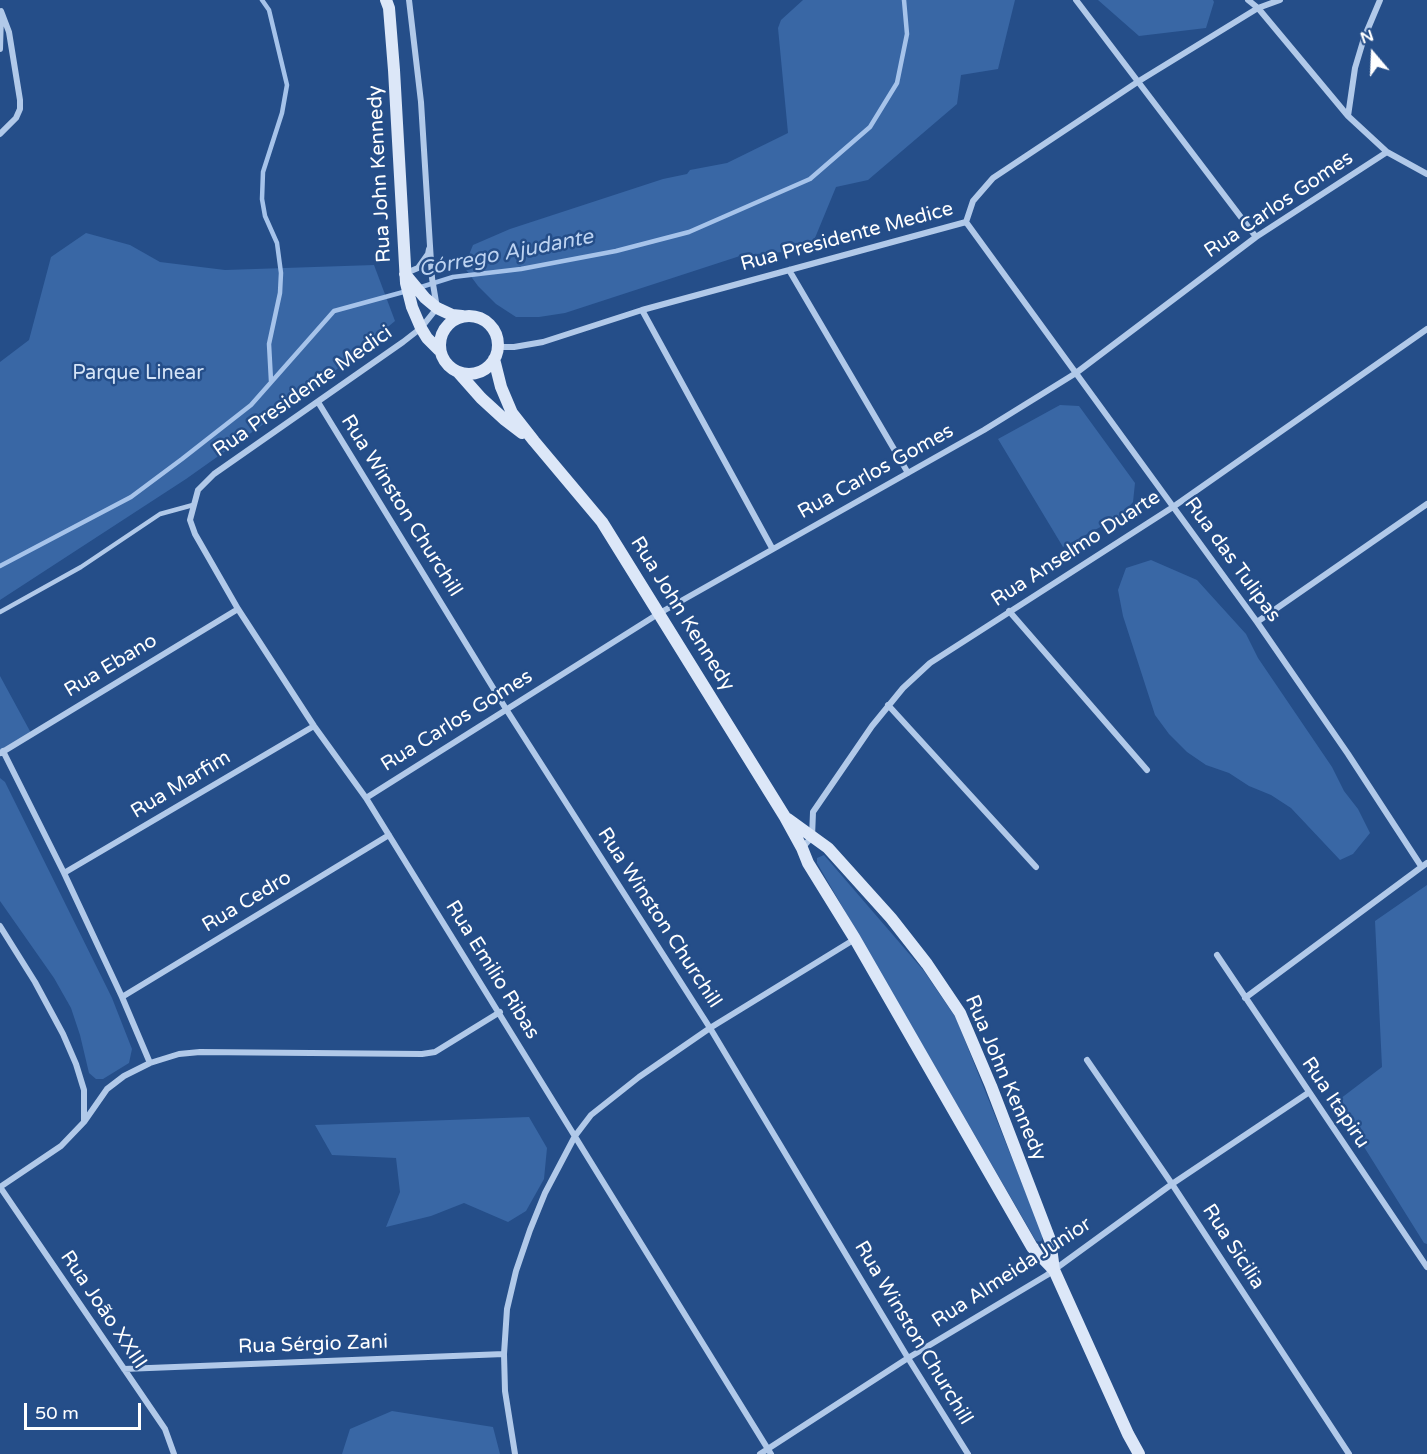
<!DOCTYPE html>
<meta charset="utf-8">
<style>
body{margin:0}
#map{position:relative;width:1427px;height:1454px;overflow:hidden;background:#254e89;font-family:"Varela Round",sans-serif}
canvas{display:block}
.north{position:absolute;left:1343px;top:24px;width:60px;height:60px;-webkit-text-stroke:4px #254e89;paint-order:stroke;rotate:341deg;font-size:16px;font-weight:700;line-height:24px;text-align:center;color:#fff}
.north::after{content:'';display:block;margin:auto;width:21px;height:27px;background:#fff;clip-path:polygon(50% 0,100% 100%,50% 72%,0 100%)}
.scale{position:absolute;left:24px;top:1403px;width:117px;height:27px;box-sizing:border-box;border:3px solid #fff;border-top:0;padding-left:8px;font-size:18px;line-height:21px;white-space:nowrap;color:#fff;-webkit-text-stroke:4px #254e89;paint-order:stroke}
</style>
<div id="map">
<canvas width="1427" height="1454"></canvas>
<div class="north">N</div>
<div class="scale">50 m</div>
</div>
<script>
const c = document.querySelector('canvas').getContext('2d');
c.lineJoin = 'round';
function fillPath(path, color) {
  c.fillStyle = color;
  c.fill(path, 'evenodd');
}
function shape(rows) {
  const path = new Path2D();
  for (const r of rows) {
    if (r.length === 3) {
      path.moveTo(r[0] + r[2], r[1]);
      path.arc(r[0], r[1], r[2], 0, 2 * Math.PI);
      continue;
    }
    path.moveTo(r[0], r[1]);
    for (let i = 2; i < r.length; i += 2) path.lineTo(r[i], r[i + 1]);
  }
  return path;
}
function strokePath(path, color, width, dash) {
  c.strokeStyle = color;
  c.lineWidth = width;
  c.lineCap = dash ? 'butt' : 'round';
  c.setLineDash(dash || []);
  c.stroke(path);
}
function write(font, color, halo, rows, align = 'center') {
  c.font = font + ' "Varela Round",sans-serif';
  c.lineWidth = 5;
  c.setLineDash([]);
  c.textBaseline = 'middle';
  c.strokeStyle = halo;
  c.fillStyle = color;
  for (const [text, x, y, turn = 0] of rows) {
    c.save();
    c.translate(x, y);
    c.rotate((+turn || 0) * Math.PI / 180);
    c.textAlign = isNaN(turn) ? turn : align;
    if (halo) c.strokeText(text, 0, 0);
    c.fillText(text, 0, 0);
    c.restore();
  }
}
const green = shape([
 [803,0,1015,0,998,69,961,75,957,104,868,180,836,187,810,250,743,255,565,313,539,317,516,317,496,304,478,286,464,267,473,245,510,229,663,179,687,174,690,170,727,163,788,133,778,28,781,20],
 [1098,0,1213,0,1214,2,1206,28,1139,36],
 [86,233,130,245,160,262,225,270,374,265,395,321,313,389,186,479,0,600,0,362,29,340,51,257],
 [1060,405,1079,406,1135,483,1133,502,1121,516,1063,547,998,439],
 [1151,560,1197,580,1246,634,1258,658,1332,767,1344,791,1358,809,1370,833,1353,854,1340,860,1291,808,1271,795,1249,786,1229,773,1206,765,1187,752,1169,734,1155,715,1123,616,1118,590,1126,568],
 [0,676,31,733,0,753],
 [0,778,5,782,112,998,132,1049,129,1063,103,1079,96,1079,89,1073,80,1035,71,1008,54,978,0,901],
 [824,855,924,971,956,1018,1043,1236,1041,1242,1036,1241,817,863,817,858],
 [1427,885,1427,1244,1424,1243,1336,1102,1382,1067,1375,921],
 [529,1117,547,1148,544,1179,526,1211,508,1222,464,1203,431,1216,386,1227,400,1192,396,1158,332,1155,315,1125],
 [392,1411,493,1427,500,1454,342,1454,350,1429]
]);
const stream = shape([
 [262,0,269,10,287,85,282,113,263,172,262,199,265,216,277,243,281,273,280,293,269,344,271,381],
 [418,288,453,277,521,269,616,251,689,232,810,179,870,127,897,83,907,34,904,0],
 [0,566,131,497,182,459,251,405,334,311,407,291]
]);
const lane = shape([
 [0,612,81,567,160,514,193,505]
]);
const street = shape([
 [409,0,421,102,432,278,437,308,421,328,403,342,214,474,198,490,190,520,195,534,238,609,314,726,366,798,771,1454],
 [1076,0,1256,237],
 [1248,0,1258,8,1348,116,1387,152,1427,174],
 [0,49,1,15],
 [1348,116,1355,68,1364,38,1380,0],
 [0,134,16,118,20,109,20,100,9,32,1,11],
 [966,222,1257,622,1348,754,1421,866],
 [789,270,908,473],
 [406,273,418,268,428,254,429,249],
 [642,310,772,548],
 [498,347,514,347,543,342,642,310,966,222,973,201,993,178,1139,81,1258,8,1280,0],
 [318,402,506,709,710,1028,908,1358,968,1454],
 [1009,611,1147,770],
 [1257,622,1427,504],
 [888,705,1036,867],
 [3,751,64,873,122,997,150,1063],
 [1,753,238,609],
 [366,798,658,614,984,430,1076,373,1256,237,1387,152],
 [802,848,812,837,813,812,872,726,903,688,930,663,1173,507,1427,329],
 [64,873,314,726],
 [0,926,35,982,63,1034,76,1064,84,1090,84,1122,61,1146,0,1187],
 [1217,955,1427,1267],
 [122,997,389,835],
 [1245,998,1427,863],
 [1087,1060,1172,1184,1349,1454],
 [84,1122,107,1089,124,1076,150,1063,179,1054,200,1052,422,1054,435,1052,500,1012],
 [0,1187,165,1429,174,1454],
 [124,1369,504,1354],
 [515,1454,505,1391,504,1354,507,1309,516,1271,530,1230,545,1193,575,1136,591,1115,639,1077,710,1028,855,939],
 [760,1454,908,1358,1047,1275,1172,1184,1308,1093]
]);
const secondary = shape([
 [386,0,389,8,394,70,406,283,412,307,421,328,427,338,439,350],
 [405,274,425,298,437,308,452,315,462,316],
 [469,345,29],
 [494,359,501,387,512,413,534,441,602,522,785,817,802,848,808,863,855,939,1032,1247,1054,1270],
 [458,372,481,398,505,420,522,433],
 [788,819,828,848,891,918,927,964,960,1013,991,1086,1050,1240,1054,1270,1128,1434,1139,1454]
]);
const streetNames = [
 ["Rua John Kennedy",380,174,-93],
 ["Rua Carlos Gomes",1279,205,-34],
 ["Rua Presidente Medice",847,237,-15],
 ["Rua Presidente Medici",303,392,-35],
 ["Rua Carlos Gomes",876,472,-29],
 ["Rua Winston Churchill",401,506,58],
 ["Rua Anselmo Duarte",1076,549,-33],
 ["Rua das Tulipas",1232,560,54],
 ["Rua John Kennedy",682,614,58],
 ["Rua Ebano",111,666,-31],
 ["Rua Carlos Gomes",457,721,-32],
 ["Rua Marfim",181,785,-31],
 ["Rua Cedro",247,902,-31],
 ["Rua Winston Churchill",659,918,57],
 ["Rua Emilio Ribas",492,970,58],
 ["Rua John Kennedy",1005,1078,67],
 ["Rua Itapiru",1335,1103,56],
 ["Rua Sicilia",1233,1247,57],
 ["Rua Almeida Junior",1012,1273,-33],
 ["Rua João XXIII",103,1310,56],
 ["Rua Winston Churchill",913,1333,59],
 ["Rua Sérgio Zani",313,1345,-2]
];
const parkNames = [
 ["Parque Linear",138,374]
];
const waterNames = [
 ["Córrego Ajudante",506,254,-11]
];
fillPath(green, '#3967a5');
strokePath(stream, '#a6c3ea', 4.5);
strokePath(lane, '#b1c9e9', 4.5);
strokePath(street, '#b1c9e9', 6);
strokePath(secondary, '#dce7f8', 12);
write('20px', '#fff', '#254e89', streetNames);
write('20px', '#d5e4f7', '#254e89', parkNames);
write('italic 21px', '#bdd3f1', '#254e89', waterNames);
</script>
